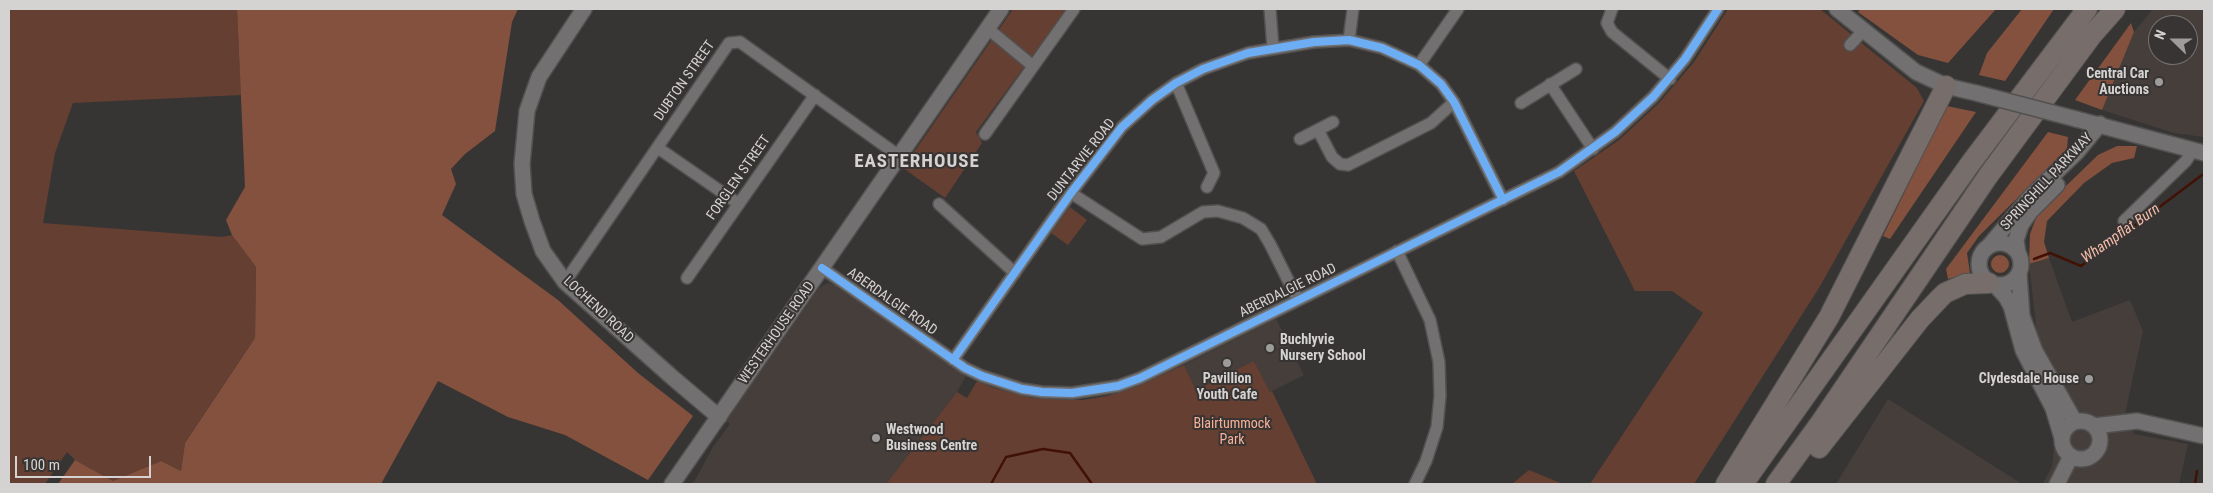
<!DOCTYPE html>
<style>
body{margin:0}
#map{position:relative;width:2213px;height:493px;overflow:hidden;background:#363534;font-family:"Roboto Condensed",sans-serif}
canvas{display:block}
.frame{position:absolute;inset:0;border:10px solid #d5d3d2;pointer-events:none}
.north{position:absolute;left:2148px;top:15px;width:50px;height:50px;box-sizing:border-box;background:#373433;border:1px solid #767473;border-radius:50%;rotate:292deg;font-size:14px;font-weight:700;line-height:20px;text-align:center;color:#d5d3d2}
.north::after{content:'';display:block;margin:auto;width:18px;height:22px;background:#9d9c9b;clip-path:polygon(50% 0,100% 100%,50% 72%,0 100%)}
.scale{position:absolute;left:15px;top:456px;width:136px;height:22px;box-sizing:border-box;border:2px solid #d5d3d2;border-top:0;padding-left:6px;font-size:15px;line-height:18px;white-space:nowrap;color:#d5d3d2;-webkit-text-stroke:4px #373433;paint-order:stroke}
</style>
<div id="map">
<canvas width="2213" height="493"></canvas>
<div class="frame"></div>
<div class="north">N</div>
<div class="scale">100 m</div>
</div>
<script>
const c = document.querySelector('canvas').getContext('2d');
c.lineJoin = 'round';
function fillPath(path, color) {
  c.fillStyle = color;
  c.fill(path, 'evenodd');
}
function shape(rows) {
  const path = new Path2D();
  for (const r of rows) {
    if (r.length === 3) {
      path.moveTo(r[0] + r[2], r[1]);
      path.arc(r[0], r[1], r[2], 0, 2 * Math.PI);
      continue;
    }
    path.moveTo(r[0], r[1]);
    for (let i = 2; i < r.length; i += 2) path.lineTo(r[i], r[i + 1]);
  }
  return path;
}
function strokePath(path, color, width, dash) {
  c.strokeStyle = color;
  c.lineWidth = width;
  c.lineCap = dash ? 'butt' : 'round';
  c.setLineDash(dash || []);
  c.stroke(path);
}
function write(font, color, halo, rows, align = 'center') {
  c.font = font + ' "Roboto Condensed",sans-serif';
  c.lineWidth = 4;
  c.setLineDash([]);
  c.textBaseline = 'middle';
  c.strokeStyle = halo;
  c.fillStyle = color;
  for (const [text, x, y, turn = 0] of rows) {
    c.save();
    c.translate(x, y);
    c.rotate((+turn || 0) * Math.PI / 180);
    c.textAlign = isNaN(turn) ? turn : align;
    if (halo) c.strokeText(text, 0, 0);
    c.fillText(text, 0, 0);
    c.restore();
  }
}
const built = shape([
 [2153,9,2204,9,2204,137,2174,133,2102,110,2134,32],
 [2158,25,2188,25,2188,55,2158,55],
 [2049,258,2072,322,2130,300,2143,331,2125,414,2134,434,2188,444,2179,484,2043,484,2052,466,2061,394,2037,334,2029,264],
 [828,283,834,285,966,376,957,392,886,484,688,484,694,482,713,447,730,424,726,421,819,288],
 [1276,319,1304,375,1270,392,1254,361,1196,390,1184,365],
 [1888,399,2022,484,1836,484]
]);
const green = shape([
 [9,9,237,9,241,95,73,103,55,153,43,223,222,237,232,235,256,267,255,338,185,443,181,471,161,461,113,481,75,460,67,452,45,484,9,484],
 [1013,9,1067,9,976,132,982,143,945,198,903,168],
 [1728,9,1820,9,1917,88,1924,101,1819,288,1694,484,1590,484,1703,313,1672,291,1635,291,1574,171,1619,140,1659,103,1694,62],
 [1070,207,1087,220,1068,245,1051,233],
 [1254,361,1270,392,1272,391,1317,484,886,484,957,392,967,398,977,381,994,388,1032,398,1083,400,1107,396,1133,388,1184,365,1196,390],
 [1529,470,1563,484,1512,484]
]);
const forest = shape([
 [237,9,518,9,512,22,495,131,465,154,451,169,456,184,442,215,558,300,638,373,693,416,648,480,565,435,508,417,438,381,381,484,58,484,75,460,113,481,161,461,181,471,185,443,255,338,256,267,232,235,226,220,245,187],
 [1860,9,1996,9,1948,63,1918,55,1858,12],
 [2022,9,2054,9,2005,81,1979,75,1987,53],
 [2131,23,2134,32,2102,110,2075,100],
 [1947,106,1976,112,1890,239,1883,236],
 [2048,132,2068,137,2067,149,1979,236,1967,253,1970,273,1948,279,1946,269],
 [2117,146,2137,146,2134,158,2112,163,2084,183,2047,221,2044,242,2049,258,2029,264,2030,234,2038,213,2098,155],
 [2000,264,9]
]);
const stream = shape([
 [2034,259,2050,253,2081,266,2202,175],
 [991,484,1006,457,1043,449,1070,453,1092,484],
 [2195,484,2197,471]
]);
const street = shape([
 [1270,9,1273,48],
 [1612,9,1607,23,1612,32,1670,79],
 [987,28,1033,66],
 [1349,40,1353,9],
 [1850,45,1864,30],
 [1419,65,1458,9],
 [1176,83,1214,173,1207,187],
 [1550,84,1593,149],
 [1521,103,1576,69],
 [1318,130,1332,157,1340,164,1348,165,1431,123,1454,102],
 [985,134,1074,9],
 [1300,139,1333,122],
 [658,148,739,204],
 [1071,193,1142,239,1161,237,1203,212,1218,211,1243,218,1261,229,1270,244,1298,300],
 [939,204,1015,273],
 [2124,221,2186,161,2193,150],
 [1397,251,1430,320,1439,362,1440,396,1437,427,1426,461,1415,484],
 [822,268,965,368,982,376,1022,389,1042,392,1072,393,1118,386,1140,378,1559,172,1615,132,1653,97,1685,59,1718,9],
 [687,278,815,95],
 [565,282,729,43,740,42,899,156],
 [953,360,1071,193,1122,127,1152,100,1176,83,1203,69,1248,53,1314,42,1349,40,1382,48,1419,65,1441,84,1454,102,1503,200]
]);
const secondary = shape([
 [584,9,539,77,527,111,522,164,524,194,532,221,543,251,565,282,673,378,719,417],
 [1837,9,1916,72,1946,86,1976,93],
 [2076,119,2204,153],
 [2000,264,21],
 [1988,247,2031,196,2077,152,2100,124],
 [2018,253,2016,240,2021,225,2030,212,2057,185],
 [2019,274,2022,316,2035,351,2075,422],
 [1995,285,2006,297,2011,306,2023,350,2053,408,2062,438],
 [2081,440,19],
 [2094,426,2137,421,2204,436],
 [672,484,1001,9],
 [2057,484,2071,456]
]);
const highway = shape([
 [1819,448,1920,319,1939,299,1945,293,1965,284,1989,283],
 [1726,484,1829,317,1946,86],
 [1743,484,1970,164,2087,9],
 [1776,484,1821,422,1988,176,2092,35,2115,9]
]);
const secondaryBridge = shape([
 [1976,93,2076,119]
]);
const cycleway = shape([
 [822,268,965,368,982,376,1022,389,1042,392,1072,393,1118,386,1140,378,1559,172,1615,132,1653,97,1685,59,1718,9],
 [953,360,1071,193,1122,127,1152,100,1176,83,1203,69,1248,53,1314,42,1349,40,1382,48,1419,65,1441,84,1454,102,1503,200]
]);
const markers = [
 [2159,82,5,"#9d9c9b"],
 [1270,348,5,"#9d9c9b"],
 [1227,363,5,"#9d9c9b"],
 [2089,379,5,"#9d9c9b"],
 [876,438,5,"#9d9c9b"]
];
const poiNames = [
 ["Central Car",2149,74],
 ["Auctions",2149,90],
 ["Buchlyvie",1280,340,"left"],
 ["Nursery School",1280,356,"left"],
 ["Pavillion",1227,379,"center"],
 ["Youth Cafe",1227,395,"center"],
 ["Clydesdale House",2079,379],
 ["Westwood",886,430,"left"],
 ["Business Centre",886,446,"left"]
];
const streetNames = [
 ["DUBTON STREET",685,81,-55],
 ["DUNTARVIE ROAD",1082,160,-52],
 ["FORGLEN STREET",739,178,-55],
 ["SPRINGHILL PARKWAY",2047,182,-47],
 ["ABERDALGIE ROAD",1288,291,-26],
 ["ABERDALGIE ROAD",892,302,35],
 ["LOCHEND ROAD",598,310,43],
 ["WESTERHOUSE ROAD",777,333,-55]
];
const parkNames = [
 ["Blairtummock",1232,424],
 ["Park",1232,440]
];
const waterNames = [
 ["Whampflat Burn",2121,234,-35]
];
const districtNames = [
 ["EASTERHOUSE",917,162]
];
fillPath(built, '#463e3b');
fillPath(green, '#643f32');
fillPath(forest, '#84513e');
strokePath(stream, '#411105', 2.5);
strokePath(street, '#525150', 14);
strokePath(secondary, '#525150', 18);
strokePath(highway, '#525150', 22);
strokePath(street, '#727070', 11);
strokePath(secondary, '#727070', 15);
strokePath(highway, '#776d6b', 20);
strokePath(secondaryBridge, '#525150', 18, []);
strokePath(secondaryBridge, '#727070', 15);
strokePath(cycleway, '#6dadf4', 8);
for (const [x, y, r, color] of markers) {
  const dot = new Path2D();
  dot.arc(x, y, r, 0, 2 * Math.PI);
  c.fillStyle = color;
  c.fill(dot);
  strokePath(dot, '#373433', 2);
}
write('bold 14px', '#d5d3d2', '#373433', poiNames, 'right');
write('14px', '#d5d3d2', '#373433', streetNames);
write('14px', '#f9b197', '#373433', parkNames);
write('italic 15px', '#f4bdaa', '#373433', waterNames);
c.letterSpacing = '1px';
write('bold 19px', '#d5d3d2', '#373433', districtNames);
c.letterSpacing = '0px';
</script>
